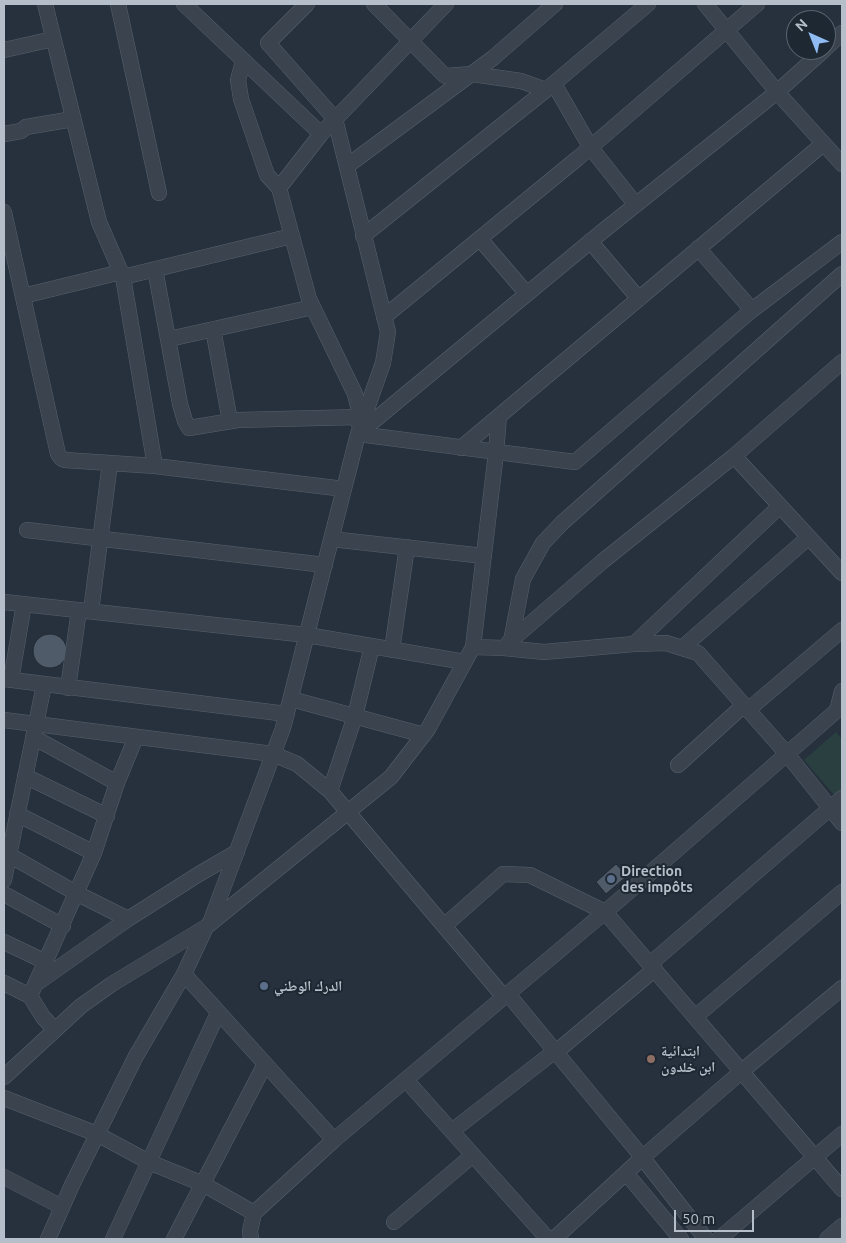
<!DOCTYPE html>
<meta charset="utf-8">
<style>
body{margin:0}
#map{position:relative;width:846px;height:1243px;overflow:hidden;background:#26313d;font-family:Ubuntu,sans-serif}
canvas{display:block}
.frame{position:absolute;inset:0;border:5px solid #b6bec9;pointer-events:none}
.north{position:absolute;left:786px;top:10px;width:50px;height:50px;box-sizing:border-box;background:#1e2833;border:1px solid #5b646f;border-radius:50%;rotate:316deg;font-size:14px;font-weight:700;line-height:20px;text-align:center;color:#b6bec9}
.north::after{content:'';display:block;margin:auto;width:18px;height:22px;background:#90bbf3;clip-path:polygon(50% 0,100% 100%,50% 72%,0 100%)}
.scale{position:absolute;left:674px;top:1210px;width:80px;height:22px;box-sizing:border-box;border:2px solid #b6bec9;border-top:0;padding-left:6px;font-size:15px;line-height:18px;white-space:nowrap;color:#b6bec9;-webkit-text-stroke:4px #1e2833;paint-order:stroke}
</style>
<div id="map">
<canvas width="846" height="1243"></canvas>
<div class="frame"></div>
<div class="north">N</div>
<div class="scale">50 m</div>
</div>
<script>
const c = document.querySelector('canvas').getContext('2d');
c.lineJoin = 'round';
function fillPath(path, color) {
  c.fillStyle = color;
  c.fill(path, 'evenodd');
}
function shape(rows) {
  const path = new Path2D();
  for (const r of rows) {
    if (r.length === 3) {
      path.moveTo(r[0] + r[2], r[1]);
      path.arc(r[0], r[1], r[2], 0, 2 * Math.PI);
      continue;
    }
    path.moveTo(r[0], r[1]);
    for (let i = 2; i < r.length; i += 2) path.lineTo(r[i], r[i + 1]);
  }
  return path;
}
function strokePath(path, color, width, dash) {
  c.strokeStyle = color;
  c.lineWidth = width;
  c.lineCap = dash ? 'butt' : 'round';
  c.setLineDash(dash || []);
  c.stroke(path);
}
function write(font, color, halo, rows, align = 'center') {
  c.font = font + ' Ubuntu,"Noto Naskh Arabic",sans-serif';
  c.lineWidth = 4;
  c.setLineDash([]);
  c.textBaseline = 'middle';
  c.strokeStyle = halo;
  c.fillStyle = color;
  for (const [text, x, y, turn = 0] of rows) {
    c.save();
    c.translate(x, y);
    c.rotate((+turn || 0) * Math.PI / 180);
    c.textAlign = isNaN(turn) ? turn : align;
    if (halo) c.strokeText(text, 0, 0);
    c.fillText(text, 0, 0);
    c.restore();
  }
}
const green = shape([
 [836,732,842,739,842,789,835,796,804,760]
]);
const building = shape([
 [50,651,17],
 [616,864,627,876,606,894,596,882,616,864]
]);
const minor = shape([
 [45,4,99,222,123,277,155,466],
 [118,4,159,193],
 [184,4,321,134],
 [374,4,445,76,472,74,521,81,546,90],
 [705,4,777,92,842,164],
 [826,48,842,33],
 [4,50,53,39],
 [243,61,238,80,241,99,267,175,279,188],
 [554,84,591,148,636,205],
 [4,134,21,131,26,127,73,119],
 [347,166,493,58,555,4],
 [4,212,58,454,61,458,65,460,155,466,344,489],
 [363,236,546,90,648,4],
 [480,239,527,294],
 [590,241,639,299],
 [698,248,752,310],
 [155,269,180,404,185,421,189,428,238,420,359,417],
 [123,277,292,236],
 [23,296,121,272],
 [384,317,578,158,757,4],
 [213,329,230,421],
 [169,339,313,307],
 [358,422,359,410,355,394,309,299,279,188,321,134,446,4],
 [359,433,603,231,777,92,824,50],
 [358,434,575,462,752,310,842,242],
 [461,448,823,144],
 [734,456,842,573],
 [27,530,325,565],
 [331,539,484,556],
 [4,602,307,635,465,662],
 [91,611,110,463],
 [511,641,523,579,543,543,562,523,842,274],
 [508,643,603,561,734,456,842,362],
 [634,644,780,506],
 [473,647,504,648,544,652,634,644,666,643,698,653,787,754,842,823],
 [682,648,809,537],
 [392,650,407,547],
 [4,679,287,714],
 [11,680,24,604],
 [68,688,79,610],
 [291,699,424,735],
 [748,710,842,630],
 [837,711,842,691],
 [4,720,273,754,297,764,330,791,504,997],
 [33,737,117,783],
 [678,765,744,705],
 [25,776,107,816],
 [330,791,355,716,372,646],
 [17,814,94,853],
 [4,854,9,855,76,893,128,919,37,983],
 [4,880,44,685],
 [4,894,63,926],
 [128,919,199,874,237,852],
 [210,923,283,728,358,434,383,363,388,332,335,119,268,43,307,4],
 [444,926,503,874,530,875,605,912,842,1189],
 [4,942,46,962],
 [650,964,842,798],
 [184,974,334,1140],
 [4,983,30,996,43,1017,54,1029],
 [508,994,638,1152,706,1239],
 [30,996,94,853,117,783,136,737],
 [695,1017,842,892],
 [556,1052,655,969],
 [4,1077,81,1006,112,984,206,927,348,812,391,777,428,729,473,647,496,453,499,416],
 [406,1080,548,1239],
 [4,1098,97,1134,149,1162,203,1184,254,1213],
 [452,1131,555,1051],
 [626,1173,681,1239],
 [4,1177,62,1207],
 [394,1222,473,1155],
 [48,1239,72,1185,136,1056,184,974,206,927],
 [113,1239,218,1013],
 [174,1239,265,1064],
 [251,1239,250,1231,254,1213,334,1140,618,901,842,706],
 [554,1239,642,1158,742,1071,842,988],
 [719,1239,842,1134],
 [827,1239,842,1226]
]);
const markers = [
 [611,879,5,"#5c6f8a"],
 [264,986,5,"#5c6f8a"],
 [651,1059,5,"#8d6e63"]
];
const poiNames = [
 ["Direction",621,871],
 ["des impôts",621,887],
 ["الدرك الوطني",274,986],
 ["ابتدائية",661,1051],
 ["ابن خلدون",661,1067]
];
fillPath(green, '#293f40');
fillPath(building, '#4f5b69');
strokePath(building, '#202a35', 1);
strokePath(minor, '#57616c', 16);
strokePath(minor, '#3a434e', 15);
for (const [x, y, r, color] of markers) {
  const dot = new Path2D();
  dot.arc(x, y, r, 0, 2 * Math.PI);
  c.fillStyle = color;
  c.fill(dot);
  strokePath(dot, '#1e2833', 2);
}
write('bold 14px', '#b6bec9', '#1e2833', poiNames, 'left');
</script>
